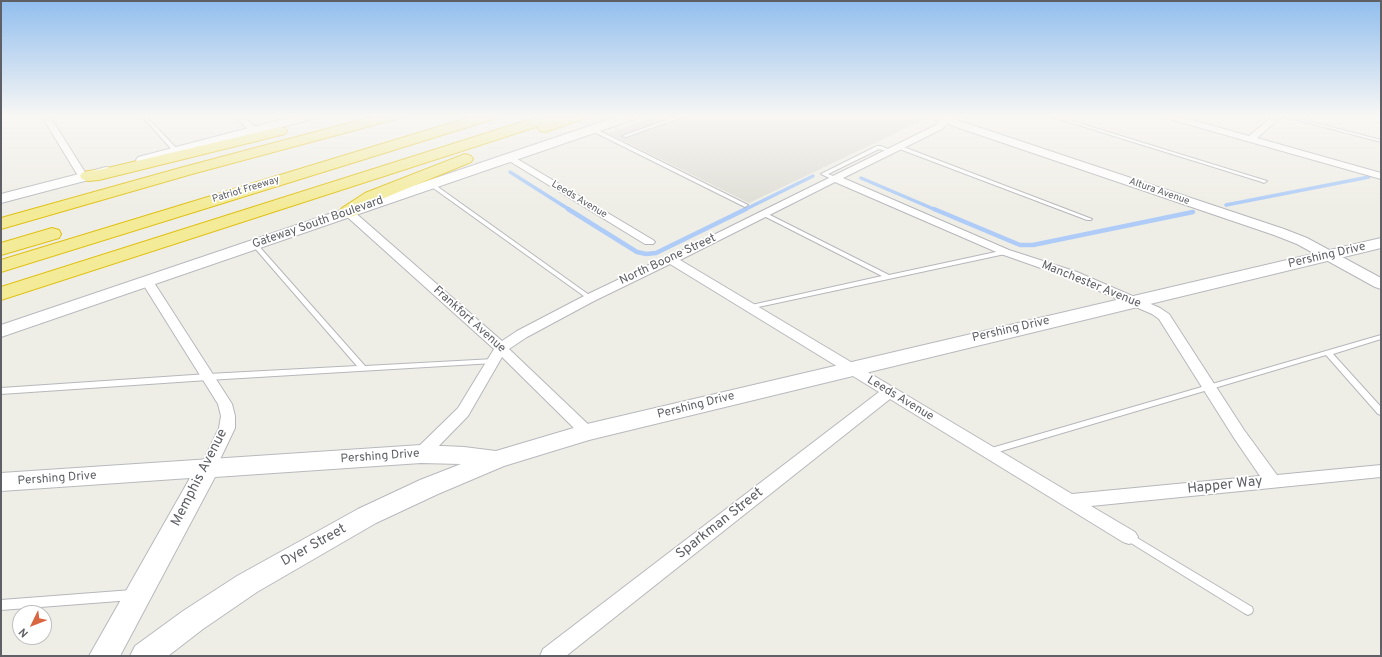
<!DOCTYPE html>
<style>
body{margin:0}
#map{position:relative;width:1382px;height:657px;overflow:hidden;background:#efeee6;font-family:Overpass,sans-serif}
canvas{display:block}
.frame{position:absolute;inset:0;border:2px solid #5e6065;pointer-events:none}
.north{position:absolute;left:12px;top:605px;width:40px;height:40px;box-sizing:border-box;background:#fff;border:1px solid #bfbfc1;border-radius:50%;rotate:227deg;font-size:11px;font-weight:700;line-height:16px;text-align:center;color:#5e6065}
.north::after{content:'';display:block;margin:auto;width:14px;height:18px;background:#da6541;clip-path:polygon(50% 0,100% 100%,50% 72%,0 100%)}
</style>
<div id="map">
<canvas width="1382" height="657"></canvas>
<div class="frame"></div>
<div class="north">N</div>
</div>
<script>
const c = document.querySelector('canvas').getContext('2d');
c.lineJoin = 'round';
function fillPath(path, color) {
  c.fillStyle = color;
  c.fill(path, 'evenodd');
}
function shape(rows) {
  const path = new Path2D();
  for (const r of rows) {
    path.moveTo(r[0], r[1]);
    for (let i = 2; i < r.length; i += 2) path.lineTo(r[i], r[i + 1]);
  }
  return path;
}
function strokePath(path, color, width, dash) {
  c.strokeStyle = color;
  c.lineWidth = width;
  c.lineCap = dash ? 'butt' : 'round';
  c.setLineDash(dash || []);
  c.stroke(path);
}
function write(font, color, halo, rows, align = 'center') {
  c.font = font + ' Overpass,sans-serif';
  c.lineWidth = 3.5;
  c.setLineDash([]);
  c.textBaseline = 'middle';
  c.strokeStyle = halo;
  c.fillStyle = color;
  for (const [text, x, y, turn = 0] of rows) {
    c.save();
    c.translate(x, y);
    c.rotate((+turn || 0) * Math.PI / 180);
    c.textAlign = isNaN(turn) ? turn : align;
    if (halo) c.strokeText(text, 0, 0);
    c.fillText(text, 0, 0);
    c.restore();
  }
}
const education = shape([
 [661,115,907,115,923,120,749,203,608,133]
]);
const streamFar1 = shape([
 [510,172,570,210],
 [861,178,936,210],
 [1226,205,1369,177],
 [744,210,813,176]
]);
const stream = shape([
 [568,209,637,252,646,254,656,253,746,209],
 [934,209,1020,245,1033,245,1193,212]
]);
const service = shape([
 [141,115,145,115,178,150,178,152,174,152,141,115],
 [681,115,687,115,626,137,622,136,681,115],
 [1046,115,1053,115,1267,181,1264,183,1262,182,1046,115],
 [1278,115,1285,115,1381,140,1381,142,1278,115],
 [590,128,594,128,748,205,745,207,743,206,590,130,590,128],
 [877,146,881,146,892,151,890,152,879,149,828,174,838,178,838,180,834,180,821,174,877,146],
 [897,146,901,146,1092,219,1091,220,1087,220,897,148,897,146],
 [431,182,592,297,593,298,592,299,588,299,429,185,429,183,431,182],
 [764,212,889,275,1005,250,1008,252,1005,254,749,309,747,308,746,307,747,306,882,276,762,215,761,214,764,212],
 [255,243,257,244,365,366,494,359,498,361,494,363,208,380,1,394,1,388,208,374,357,366,253,246,252,245,255,243],
 [1381,335,1381,339,1333,354,1381,407,1381,415,1378,414,1326,355,988,455,985,454,984,452,985,450,988,449,1381,335],
 [1129,533,1252,607,1253,610,1252,613,1248,615,1244,613,1126,540,1124,537,1126,534,1129,533],
 [132,590,136,592,137,595,136,598,132,600,1,610,1,600,132,590]
]);
const minor = shape([
 [41,115,49,115,88,177,86,179,80,179,41,115],
 [233,115,242,115,258,130,254,133,251,132,233,115],
 [950,115,960,115,949,122,942,129,843,178,1009,250,1077,272,1160,308,1169,314,1244,430,1277,475,1381,465,1381,477,1091,506,1135,532,1138,537,1135,542,1129,544,1123,542,890,399,566,656,540,656,543,649,879,392,670,264,594,301,527,337,509,349,592,428,595,432,592,436,587,438,582,436,502,357,468,416,427,458,421,460,415,458,413,454,415,450,458,408,494,349,344,214,343,212,344,210,352,210,502,341,517,331,586,295,653,263,667,258,936,125,943,118,950,115],
 [835,182,1001,254,1069,278,1152,314,1159,319,1234,438,1260,476,1072,494,680,260,835,182],
 [1161,115,1174,115,1249,136,1274,115,1283,115,1257,138,1381,173,1381,179,1162,117,1161,115],
 [509,154,653,240,655,242,653,244,645,244,506,159,504,157,506,155,509,154],
 [147,277,151,278,153,281,232,404,235,416,235,428,214,472,208,474,202,472,200,468,219,428,221,416,218,404,141,281,143,278,147,277]
]);
const tertiary = shape([
 [926,115,942,115,1284,229,1307,238,1381,278,1381,289,1375,287,1297,244,1274,235,927,117,926,115]
]);
const secondary = shape([
 [298,115,318,115,316,118,143,164,138,163,136,160,138,157,298,115],
 [622,115,640,115,638,118,1,337,1,325,622,115],
 [106,167,111,168,113,171,111,174,1,203,1,194,106,167],
 [1381,238,1381,248,589,440,504,466,438,494,376,523,257,592,203,629,168,656,130,656,135,646,183,611,237,576,358,509,420,480,461,464,421,463,215,477,120,656,89,656,190,478,1,491,1,473,421,445,464,447,496,451,587,424,1381,238]
]);
const motorway = shape([
 [379,115,402,115,400,118,192,174,1,229,1,218,180,168,379,115],
 [477,115,499,115,497,118,1,272,1,260,477,115],
 [544,115,565,115,564,116,588,115,586,118,545,132,540,131,538,128,539,126,1,300,1,287,544,115],
 [280,127,285,128,287,131,285,134,99,180,88,181,82,179,80,176,82,173,88,171,99,170,280,127],
 [465,154,471,156,473,159,471,162,377,201,354,216,348,217,342,216,339,212,342,208,365,193,465,154],
 [52,228,59,230,61,234,59,238,1,255,1,243,52,228]
]);
const farStreetnames = [
 ["Patriot Freeway",246,190,-17],
 ["Altura Avenue",1159,192,19],
 ["Leeds Avenue",579,200,31]
];
const streetNames = [
 ["Gateway South Boulevard",318,223,-19],
 ["Pershing Drive",1327,256,-13],
 ["North Boone Street",668,260,-25],
 ["Manchester Avenue",1091,285,22],
 ["Frankfort Avenue",469,320,42],
 ["Pershing Drive",1011,330,-13],
 ["Leeds Avenue",900,399,31],
 ["Pershing Drive",696,406,-14],
 ["Pershing Drive",380,457,-4],
 ["Pershing Drive",57,479,-4]
];
const nearStreetnames = [
 ["Memphis Avenue",200,478,-63],
 ["Happer Way",1225,486,-6],
 ["Sparkman Street",720,524,-38],
 ["Dyer Street",314,546,-29]
];
fillPath(education, '#deddd5');
strokePath(streamFar1, '#aeccf7', 3.5);
strokePath(stream, '#aeccf7', 4.5);
strokePath(service, '#b6b7bc', 2);
strokePath(minor, '#b6b7bc', 2);
strokePath(tertiary, '#b6b7bc', 2);
strokePath(secondary, '#b7b9be', 2);
strokePath(motorway, '#e0c015', 2);
fillPath(service, '#fff');
fillPath(minor, '#fff');
fillPath(tertiary, '#fff');
fillPath(secondary, '#fff');
fillPath(motorway, '#f3eb98');
const sky = c.createLinearGradient(0, 0, 0, 207);
sky.addColorStop(0, '#91beee');
sky.addColorStop(0.56, '#f8f7f4');
sky.addColorStop(1, '#f8f7f400');
c.fillStyle = sky;
c.fillRect(0, 0, 1382, 207);
write('10px', '#5e6065', '#fff', farStreetnames);
write('12px', '#5e6065', '#fff', streetNames);
write('14px', '#5e6065', '#fff', nearStreetnames);
</script>
